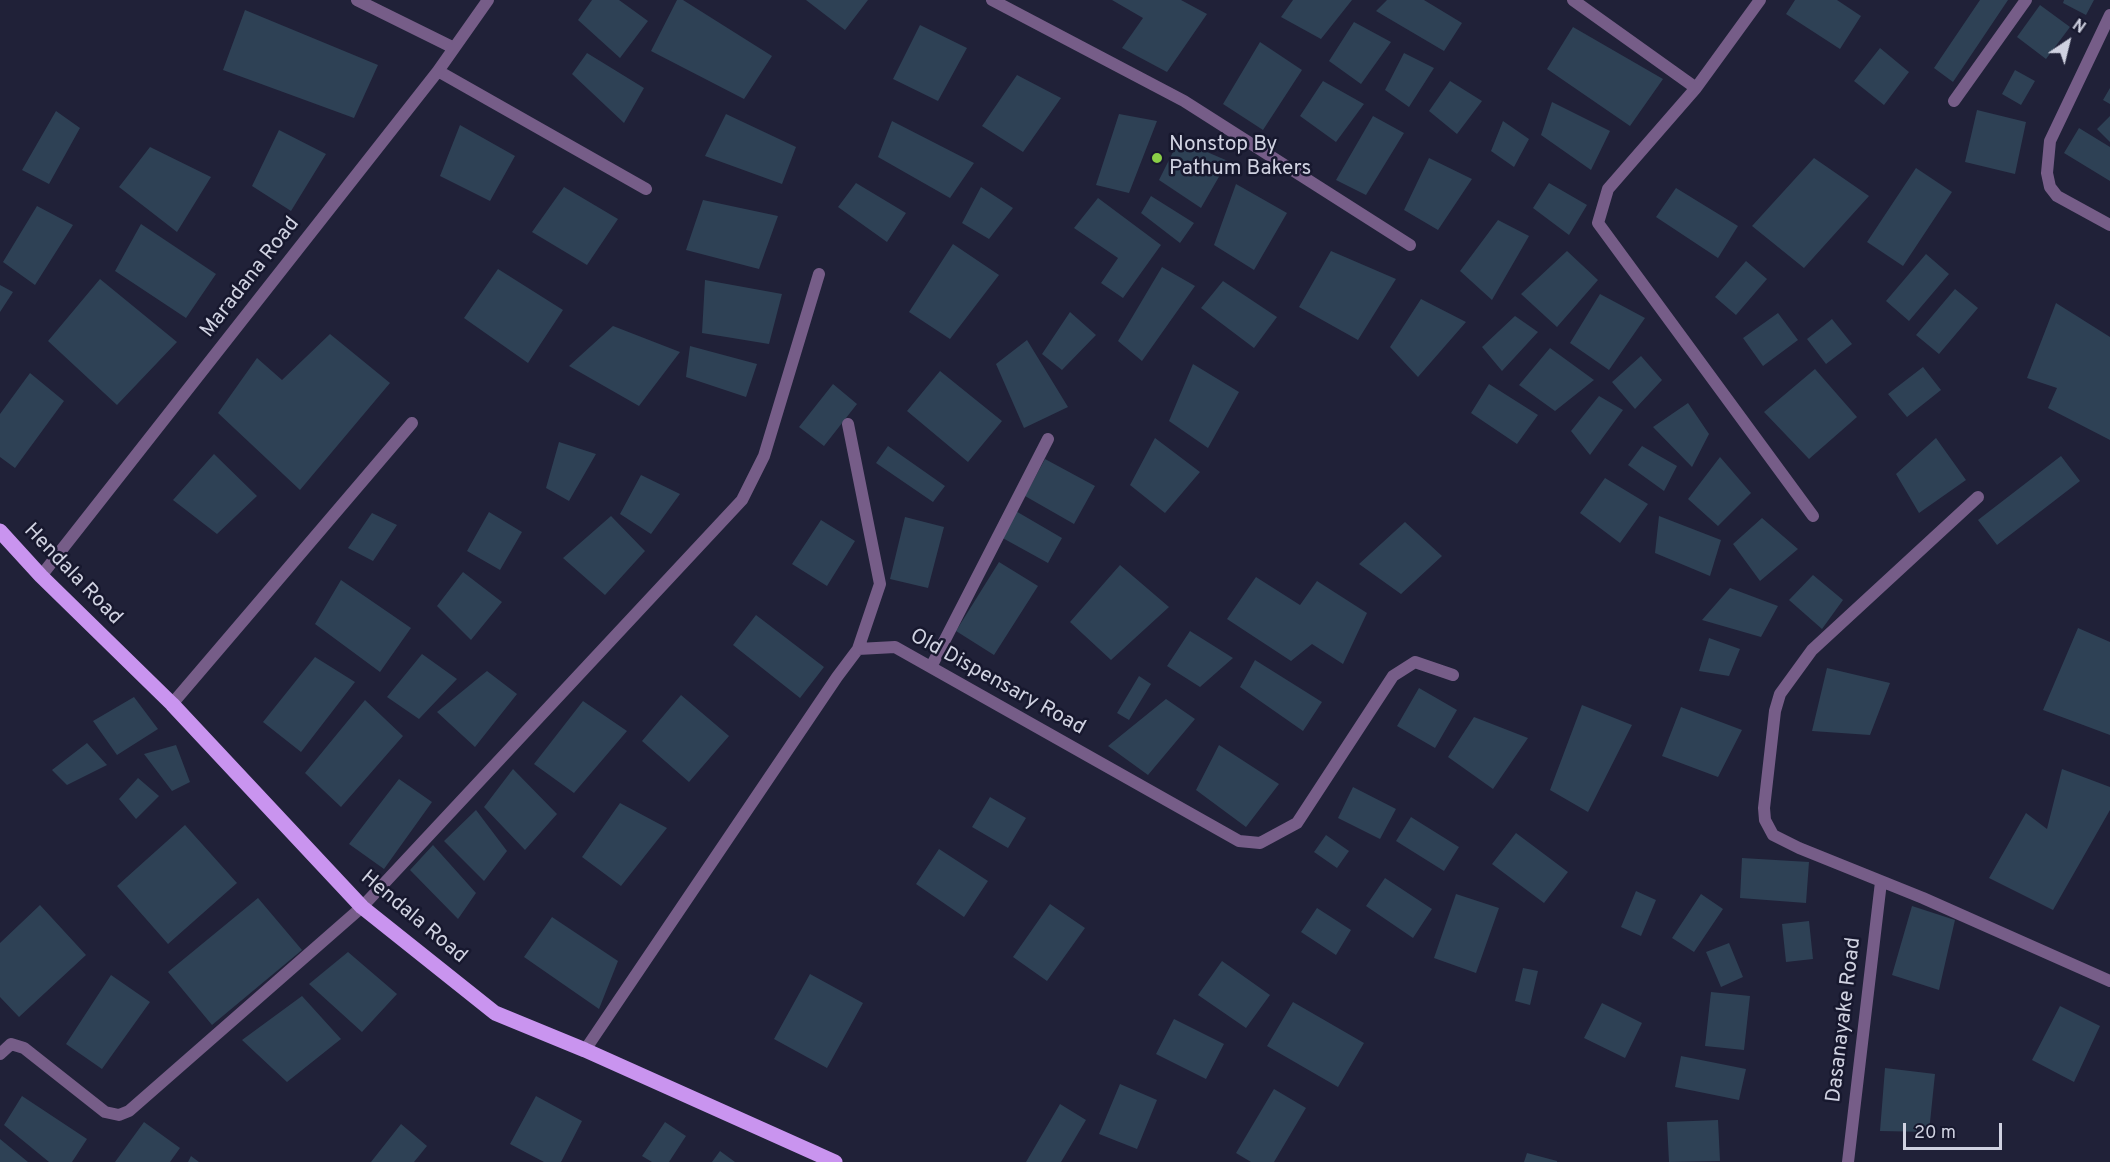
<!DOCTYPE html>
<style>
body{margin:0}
#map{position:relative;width:2110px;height:1162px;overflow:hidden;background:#202138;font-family:Overpass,sans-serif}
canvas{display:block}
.north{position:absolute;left:2038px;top:12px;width:60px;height:60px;-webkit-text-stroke:4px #17182e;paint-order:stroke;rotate:35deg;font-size:16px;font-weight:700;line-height:24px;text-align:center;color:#d0d2e1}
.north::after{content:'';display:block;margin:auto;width:21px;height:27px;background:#d0d2e1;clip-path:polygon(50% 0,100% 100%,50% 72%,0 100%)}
.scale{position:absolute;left:1903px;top:1123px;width:99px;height:27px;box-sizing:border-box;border:3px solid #d0d2e1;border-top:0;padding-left:8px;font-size:18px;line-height:21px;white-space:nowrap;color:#d0d2e1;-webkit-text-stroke:4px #17182e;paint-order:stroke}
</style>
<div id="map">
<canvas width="2110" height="1162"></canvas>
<div class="north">N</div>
<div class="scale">20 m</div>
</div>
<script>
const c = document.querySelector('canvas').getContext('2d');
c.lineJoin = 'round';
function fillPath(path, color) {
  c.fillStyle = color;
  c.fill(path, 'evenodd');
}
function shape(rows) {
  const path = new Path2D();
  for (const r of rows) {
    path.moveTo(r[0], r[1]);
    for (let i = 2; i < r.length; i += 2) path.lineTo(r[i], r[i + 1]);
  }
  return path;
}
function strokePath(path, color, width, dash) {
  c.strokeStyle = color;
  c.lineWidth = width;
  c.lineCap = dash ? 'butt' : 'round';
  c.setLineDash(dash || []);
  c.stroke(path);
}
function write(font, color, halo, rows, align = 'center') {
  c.font = font + ' Overpass,sans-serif';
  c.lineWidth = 5;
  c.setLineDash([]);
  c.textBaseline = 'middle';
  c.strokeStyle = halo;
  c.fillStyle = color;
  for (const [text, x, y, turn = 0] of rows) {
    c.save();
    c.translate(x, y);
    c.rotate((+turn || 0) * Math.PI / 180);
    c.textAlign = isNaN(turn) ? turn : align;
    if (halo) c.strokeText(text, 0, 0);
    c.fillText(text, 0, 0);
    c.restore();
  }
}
const building = shape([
 [592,0,619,0,648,21,620,58,578,20],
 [677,0,683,0,772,56,744,99,651,51],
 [806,0,868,0,845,30],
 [1112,0,1181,0,1207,14,1167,72,1122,48,1143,18],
 [1293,0,1352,0,1321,39,1281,17],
 [1387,0,1424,0,1462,23,1444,51,1376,11],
 [1795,0,1837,0,1861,16,1840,49,1786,14],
 [1980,0,2008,0,1953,82,1934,68],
 [2064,0,2094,0,2086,15,2063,3],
 [2040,5,2070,27,2046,59,2017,37],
 [245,10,378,65,354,118,223,70],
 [1354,22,1391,42,1361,84,1329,61],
 [920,25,967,48,938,101,893,79],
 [1573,27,1663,79,1630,126,1547,69],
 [1260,42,1302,70,1263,130,1223,104],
 [1880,48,1909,72,1884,105,1854,81],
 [587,53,644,88,624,123,572,74],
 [1404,53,1434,68,1409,107,1385,90],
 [2015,70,2035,81,2021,105,2002,94],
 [1017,75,1061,98,1023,152,982,126],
 [1323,81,1364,104,1336,142,1300,116],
 [1450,81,1482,101,1457,134,1429,111],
 [2110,88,2110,104,2103,100],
 [1552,102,1610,131,1591,170,1541,135],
 [1977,110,2026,122,2015,174,1965,162],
 [56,111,80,128,49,184,22,170],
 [726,114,796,147,782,184,705,156],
 [1119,114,1157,121,1129,193,1096,185],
 [1373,116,1404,133,1366,195,1336,180],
 [2110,116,2110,142,2097,129],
 [892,121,974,163,950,198,878,157],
 [1503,121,1529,139,1514,167,1491,151],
 [460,125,515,156,490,201,440,176],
 [2079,128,2110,147,2110,181,2064,153],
 [279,130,326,154,291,211,252,186],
 [1179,140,1228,161,1201,208,1159,180],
 [150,147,211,177,177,232,119,187],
 [1429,158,1472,179,1438,230,1404,210],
 [1814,158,1869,196,1804,268,1752,226],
 [1916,168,1952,192,1903,266,1867,242],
 [856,183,906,213,887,242,838,207],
 [1549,183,1587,205,1569,235,1533,208],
 [1236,184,1287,213,1254,270,1214,245],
 [564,187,618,219,587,265,532,232],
 [981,187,1013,208,989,239,962,223],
 [1676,188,1738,226,1718,258,1656,217],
 [1151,196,1194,223,1180,243,1141,213],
 [1098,198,1161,245,1123,298,1101,283,1118,258,1074,228],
 [703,200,778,216,759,269,686,250],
 [37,206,73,225,35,285,3,262],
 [1498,220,1529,236,1492,300,1460,271],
 [141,224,216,274,186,318,115,271],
 [953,244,999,275,950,339,909,312],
 [1331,251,1396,279,1358,340,1299,307],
 [1567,251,1598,280,1557,327,1521,294],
 [1926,254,1949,274,1909,321,1886,301],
 [1746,261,1767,279,1736,315,1715,297],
 [1162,267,1195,286,1142,361,1118,341],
 [498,269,563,310,528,363,464,318],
 [100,279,177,342,117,405,48,341],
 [705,280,782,294,769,344,702,333],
 [1223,281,1277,317,1254,348,1201,308],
 [0,285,13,292,0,312],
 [1955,289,1978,308,1939,354,1916,335],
 [1600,294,1645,318,1609,370,1570,343],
 [1421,299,1466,322,1418,377,1390,347],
 [2056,303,2110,337,2110,440,2048,408,2057,388,2027,378],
 [1070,312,1096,335,1062,370,1042,354],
 [1778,313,1798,340,1763,366,1743,338],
 [1515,316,1538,332,1502,371,1482,347],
 [1832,319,1852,344,1826,364,1807,339],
 [613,326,680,352,639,406,569,366],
 [330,334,390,383,300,490,218,413,257,358,282,380],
 [1027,340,1068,407,1024,428,996,364],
 [690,346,757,364,746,397,686,377],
 [1550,348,1594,380,1555,411,1519,385],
 [1641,356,1662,380,1635,409,1612,382],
 [1193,364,1239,392,1208,448,1169,421],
 [1923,367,1941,390,1907,417,1888,394],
 [1815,369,1857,417,1809,459,1764,412],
 [940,371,1002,421,968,462,907,411],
 [30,373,64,401,15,468,0,457,0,414],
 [833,384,857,404,824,446,799,427],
 [1489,384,1538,415,1517,444,1471,413],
 [1599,396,1623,410,1590,455,1571,431],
 [1688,403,1709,434,1692,467,1653,427],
 [1155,438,1200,472,1165,513,1130,485],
 [1936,438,1966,480,1919,513,1896,474],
 [559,442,596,454,569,501,546,488],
 [888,446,945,486,933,502,876,463],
 [1642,446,1677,466,1664,491,1628,465],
 [214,454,257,496,217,534,173,500],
 [2061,456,2080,481,1997,545,1978,520],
 [1720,457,1751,493,1718,526,1688,499],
 [1045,459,1095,486,1074,524,1025,496],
 [641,475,680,494,651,534,620,514],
 [1605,478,1648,504,1620,543,1580,513],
 [1014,510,1062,538,1048,563,999,536],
 [489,512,522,532,500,570,467,551],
 [372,513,397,525,373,561,348,548],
 [611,516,645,551,605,595,563,558],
 [1659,516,1721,540,1710,576,1655,553],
 [905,517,944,527,928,588,890,579],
 [1762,518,1798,549,1760,581,1733,544],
 [821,520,855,541,827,586,792,564],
 [1405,522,1442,556,1401,594,1359,564],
 [999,562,1038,586,994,655,956,631],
 [1120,565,1169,607,1111,660,1070,622],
 [463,572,502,602,471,640,437,606],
 [1813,575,1843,600,1822,629,1789,600],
 [1256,577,1300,605,1317,581,1367,613,1343,664,1312,644,1291,661,1227,619],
 [341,580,411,628,380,672,315,624],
 [1730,588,1778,606,1761,637,1702,620],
 [756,615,824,667,800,698,733,645],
 [2078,628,2110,642,2110,735,2043,710],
 [1190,631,1233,658,1200,687,1167,666],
 [1709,638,1740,649,1729,676,1699,671],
 [422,654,457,679,419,719,387,697],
 [315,657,355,682,301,752,263,722],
 [1255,660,1322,702,1303,731,1240,687],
 [1827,668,1890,683,1870,735,1812,731],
 [487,671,517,694,475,747,437,712],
 [1139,676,1151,684,1129,720,1117,713],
 [1419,688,1457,710,1435,748,1397,726],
 [681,695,729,736,689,782,642,741],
 [134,697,158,729,117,755,93,721],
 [1166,699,1195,719,1148,775,1108,746],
 [365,700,403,736,341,807,305,773],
 [583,701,627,731,574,793,534,764],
 [1582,705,1632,725,1588,812,1550,790],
 [1681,707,1742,730,1718,777,1662,756],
 [1474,717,1528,738,1493,789,1448,757],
 [87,743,107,765,67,785,52,770],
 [176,745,190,782,172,791,144,754],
 [1219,745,1279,784,1246,827,1196,790],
 [513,769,557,814,525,850,484,807],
 [2062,769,2110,787,2110,810,2053,910,1989,878,2026,813,2047,829],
 [138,778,159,796,136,819,119,799],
 [399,779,432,802,384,869,349,844],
 [1353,787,1396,809,1380,839,1338,818],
 [990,797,1026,818,1008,848,972,827],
 [620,803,667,828,621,886,582,857],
 [476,810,507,851,484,881,444,841],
 [1411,817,1459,847,1444,871,1396,841],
 [185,825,237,883,168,944,117,886],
 [1516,833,1568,872,1544,903,1492,864],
 [1326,835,1349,851,1337,868,1314,852],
 [433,845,476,893,458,919,410,870],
 [939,849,988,881,964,917,916,884],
 [1742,858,1809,862,1806,903,1740,898],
 [1385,878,1432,909,1413,938,1366,906],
 [1636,891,1656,900,1641,936,1621,927],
 [1456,894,1499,908,1476,973,1434,958],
 [1701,894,1723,909,1694,952,1672,938],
 [258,898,302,950,212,1025,168,972],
 [1050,904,1085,928,1047,981,1013,957],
 [40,905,86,955,19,1017,0,997,0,943],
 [1912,906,1955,920,1939,990,1892,975],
 [1317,908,1351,930,1336,955,1301,932],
 [552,917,618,961,599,1009,524,957],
 [1809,921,1813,959,1786,962,1782,924],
 [1729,943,1743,977,1721,987,1706,952],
 [348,952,397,994,362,1032,309,984],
 [1222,961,1270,995,1246,1028,1198,995],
 [1523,968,1538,971,1530,1005,1515,1001],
 [810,974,863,1003,827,1068,774,1039],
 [111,975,150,1002,102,1069,66,1044],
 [1711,992,1750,996,1744,1050,1705,1046],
 [302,996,341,1039,287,1082,242,1040],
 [1293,1002,1364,1043,1338,1087,1267,1046],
 [1602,1003,1642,1023,1625,1058,1584,1038],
 [2060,1006,2100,1026,2074,1082,2032,1060],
 [1174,1019,1224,1044,1206,1079,1156,1054],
 [1681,1056,1746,1069,1739,1100,1675,1087],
 [1885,1068,1935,1074,1929,1132,1880,1131],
 [1120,1084,1157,1100,1137,1149,1099,1134],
 [1274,1089,1306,1108,1274,1162,1251,1162,1236,1153],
 [22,1096,87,1139,72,1162,49,1162,4,1125],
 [536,1096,582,1121,561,1162,544,1162,510,1144],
 [1060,1104,1086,1120,1061,1162,1026,1162],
 [1718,1120,1720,1161,1669,1162,1667,1122],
 [144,1122,180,1148,170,1162,115,1162],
 [665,1122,686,1136,669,1162,652,1162,642,1156],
 [401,1124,427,1146,414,1162,371,1162],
 [0,1139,28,1162,0,1162],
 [720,1151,735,1162,712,1162],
 [1527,1153,1557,1161,1557,1162,1524,1162],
 [191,1156,199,1162,188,1162]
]);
const minor = shape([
 [357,0,454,48],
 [992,0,1184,101,1410,245],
 [1573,0,1696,88],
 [1760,0,1696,88,1608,189,1598,223,1813,516],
 [2110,15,2050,141,2047,173,2050,187,2057,196,2110,225],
 [438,71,646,189],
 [1954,101,2026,0],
 [848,424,880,584,858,649],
 [1978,497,1812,650,1780,694,1775,711,1764,808,1765,820,1773,835,1799,848,1923,898,2110,981],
 [41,576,438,71,488,0],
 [931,667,1048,439],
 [172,704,412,423],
 [585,1050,837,677,858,649,895,647,1239,841,1260,843,1297,823,1393,676,1415,662,1453,675],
 [0,1054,11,1044,24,1048,105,1112,119,1115,129,1111,362,907,742,500,764,456,819,274],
 [1848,1162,1881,882]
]);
const primary = shape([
 [0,531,41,576,172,704,362,907,495,1013,585,1050,835,1162]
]);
const markers = [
 [1157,158,6,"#8ace47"]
];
const poiNames = [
 ["Nonstop By",1169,146],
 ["Pathum Bakers",1169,170]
];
const streetNames = [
 ["Maradana Road",251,278,-52],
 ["Hendala Road",72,575,46],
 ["Old Dispensary Road",997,683,29],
 ["Hendala Road",413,918,40],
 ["Dasanayake Road",1845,1020,-83]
];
fillPath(building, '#2e4155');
strokePath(minor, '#765d88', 12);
strokePath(primary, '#c994ef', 15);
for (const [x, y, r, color] of markers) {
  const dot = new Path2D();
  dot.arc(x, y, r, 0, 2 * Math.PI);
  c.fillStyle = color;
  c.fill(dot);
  strokePath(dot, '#17182e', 2);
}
write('21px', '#d0d2e1', '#17182e', poiNames, 'left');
write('21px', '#d0d2e1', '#17182e', streetNames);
</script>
